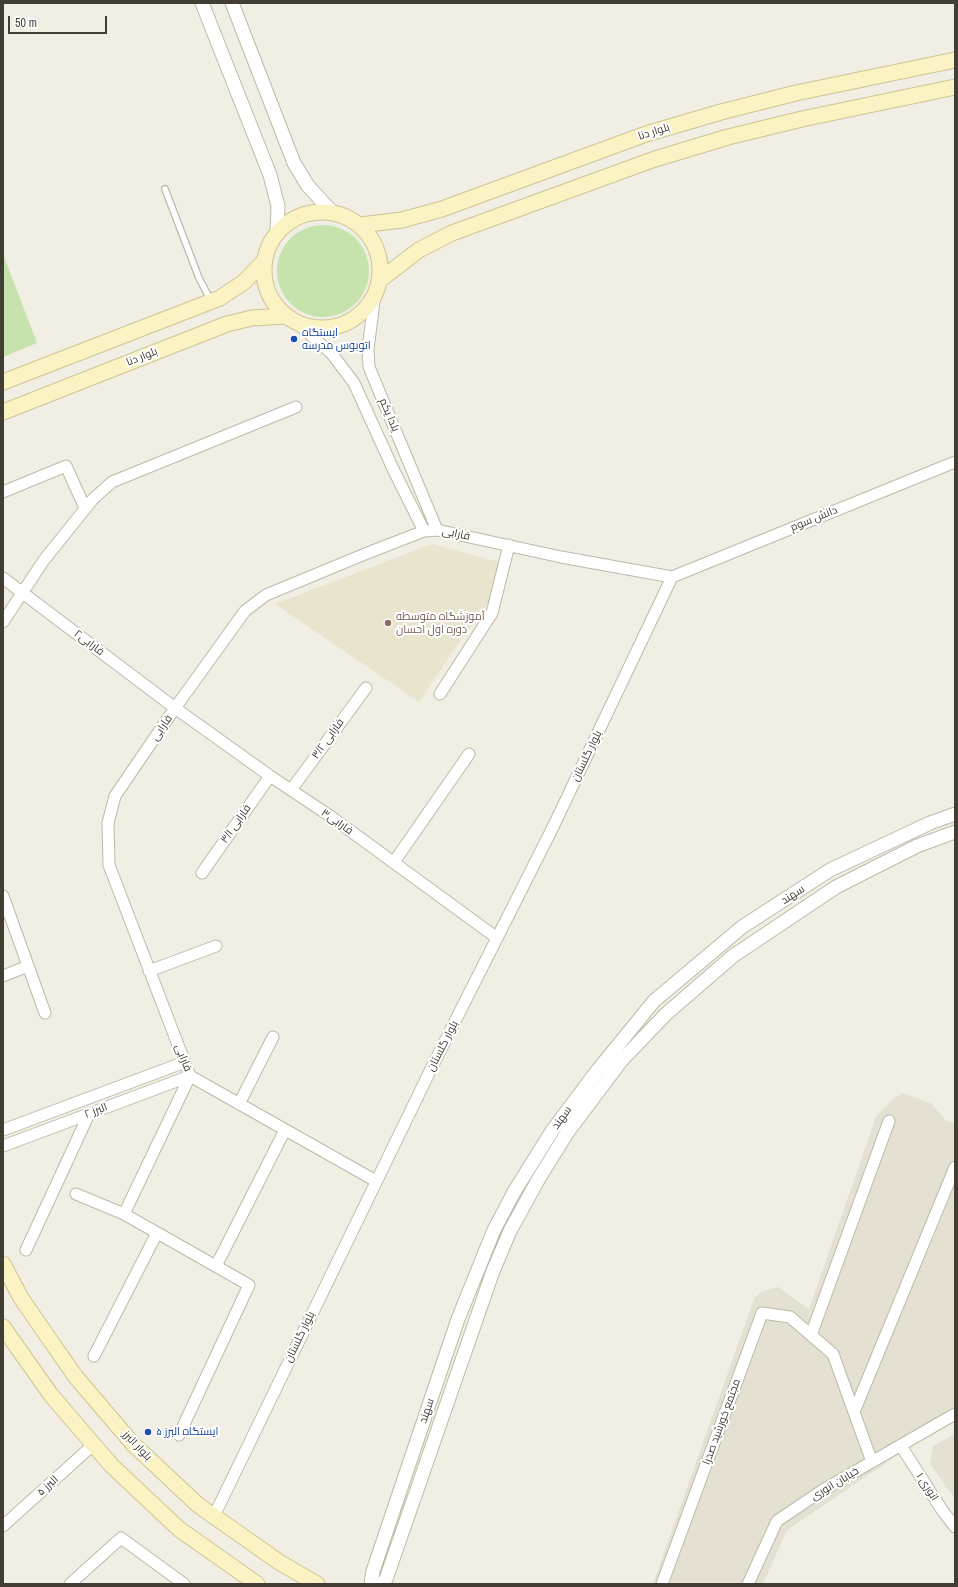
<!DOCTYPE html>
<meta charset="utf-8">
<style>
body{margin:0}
#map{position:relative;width:958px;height:1587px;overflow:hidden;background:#f1eee3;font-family:"Archivo Narrow",sans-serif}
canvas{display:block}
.frame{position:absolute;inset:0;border:4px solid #423e34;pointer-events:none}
.scale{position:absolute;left:8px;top:16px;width:99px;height:18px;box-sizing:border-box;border:2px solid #423e34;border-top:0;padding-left:5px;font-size:12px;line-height:14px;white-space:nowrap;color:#423e34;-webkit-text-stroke:3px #fff;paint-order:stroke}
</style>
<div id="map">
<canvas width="958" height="1587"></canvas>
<div class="frame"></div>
<div class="scale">50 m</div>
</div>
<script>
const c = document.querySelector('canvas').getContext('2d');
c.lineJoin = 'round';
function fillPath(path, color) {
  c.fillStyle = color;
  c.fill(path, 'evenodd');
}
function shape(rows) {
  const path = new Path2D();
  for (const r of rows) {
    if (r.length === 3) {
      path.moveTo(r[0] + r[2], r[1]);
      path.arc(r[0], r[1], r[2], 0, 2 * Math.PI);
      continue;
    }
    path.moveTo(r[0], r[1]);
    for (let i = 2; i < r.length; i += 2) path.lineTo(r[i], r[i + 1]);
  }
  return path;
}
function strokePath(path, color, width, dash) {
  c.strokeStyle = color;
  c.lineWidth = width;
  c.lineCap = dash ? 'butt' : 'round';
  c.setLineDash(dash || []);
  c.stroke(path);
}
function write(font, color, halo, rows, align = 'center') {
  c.font = font + ' "Archivo Narrow",Cairo,sans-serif';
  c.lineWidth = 4;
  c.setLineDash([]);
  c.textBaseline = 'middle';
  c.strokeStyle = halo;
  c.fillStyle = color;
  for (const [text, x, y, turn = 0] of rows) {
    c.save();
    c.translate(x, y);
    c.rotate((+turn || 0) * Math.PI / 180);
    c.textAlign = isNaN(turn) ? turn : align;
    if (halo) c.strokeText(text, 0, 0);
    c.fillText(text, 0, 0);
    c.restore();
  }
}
const residential = shape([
 [903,1093,932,1104,945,1120,955,1123,955,1422,899,1454,787,1530,763,1584,653,1584,754,1299,760,1292,778,1287,809,1309,876,1117,894,1098],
 [955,1434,955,1499,930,1464,933,1446]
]);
const education = shape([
 [432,544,499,562,493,597,460,641,419,702,275,604]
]);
const green = shape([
 [323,271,46],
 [3,254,37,343,3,357]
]);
const service = shape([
 [165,189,199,278,211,301]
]);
const minor = shape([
 [375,294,368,349,369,367,437,530],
 [298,324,332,354,354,383,394,471,424,531],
 [3,492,66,466,85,508],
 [672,577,955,462],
 [3,578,175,708,270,776,330,816,497,938],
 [3,622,44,560,93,499,112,482,296,407],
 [440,694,492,613,509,545],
 [291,790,366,688],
 [394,862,469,754],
 [202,873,270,776],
 [3,896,45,1013],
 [149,971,216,946],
 [3,976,28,966],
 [239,1104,273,1037],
 [3,1130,185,1062],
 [3,1146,190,1076],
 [376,1181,190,1076,109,865,108,823,115,796,175,708,245,611,266,595,365,554,424,531,437,530,561,557,672,577],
 [76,1194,124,1214],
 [26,1250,89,1114],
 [216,1266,285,1130],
 [811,1335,889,1121],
 [94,1356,157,1233],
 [854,1412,955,1167],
 [179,1435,249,1285,124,1214,190,1076],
 [901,1446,942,1510,955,1527],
 [214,1516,431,1069,553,827,672,577],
 [3,1526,93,1445],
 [70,1584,121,1538,184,1584],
 [662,1584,762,1313,790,1317,833,1354,872,1462],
 [748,1584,777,1521,823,1490,955,1414]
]);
const tertiary = shape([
 [202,3,270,175,278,206,277,233],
 [232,3,294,163,308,186,332,212],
 [371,1584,373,1571,458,1319,494,1230,514,1192,552,1131,597,1071,654,1001,742,927,830,870,930,823,955,814],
 [382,1584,386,1579,493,1271,510,1231,538,1180,567,1133,621,1061,666,1014,733,956,836,887,917,846,955,832]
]);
const secondary = shape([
 [322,270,58],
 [360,225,402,220,442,209,646,134,721,112,796,93,955,60],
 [380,280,419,250,452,233,655,159,728,137,802,119,955,87],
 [3,382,220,298,244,282,264,261],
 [3,412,227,324,252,318,285,316],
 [3,1264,21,1298,75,1376,133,1444,198,1505,279,1562,317,1584],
 [3,1327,51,1395,111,1465,179,1529,257,1584]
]);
const markers = [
 [294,339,4,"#1a4fb4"],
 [388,623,4,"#8d6e63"],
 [148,1432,4,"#1a4fb4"]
];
const streetNames = [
 ["بلوار دنا",654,132,-18],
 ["بلوار دنا",142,357,-22],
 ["یلدا یکم",389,415,67],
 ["دانش سوم",814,519,-22],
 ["فارابی",456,534,12],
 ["فارابی۲",89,643,37],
 ["فارابی",162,728,-56],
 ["فارابی ۳/۲",328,739,-54],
 ["بلوار گلستان",587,756,-64],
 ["فارابی۳",337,822,35],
 ["فارابی ۳/۱",236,824,-55],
 ["سهند",793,895,-33],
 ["بلوار گلستان",443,1046,-63],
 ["فارابی",183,1058,68],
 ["البرز ۲",96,1111,-21],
 ["سهند",562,1118,-54],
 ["بلوار گلستان",300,1337,-64],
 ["سهند",427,1411,-71],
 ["مجتمع خورشید صدرا",722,1422,-70],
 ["بلوار البرز",137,1446,46],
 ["خیابان انوری",835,1484,-31],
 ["البرز ۵",48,1486,-42],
 ["انوری ۱",927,1487,57]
];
const transitNames = [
 ["ایستگاه",302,333],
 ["اتوبوس مدرسه",302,346],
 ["ایستگاه البرز ۵",156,1432]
];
const educationNames = [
 ["آموزشگاه متوسطه",396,617],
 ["دوره اول احسان",396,630]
];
fillPath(residential, '#e4e0d2');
fillPath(education, '#e9e4ce');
fillPath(green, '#c6e3ae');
strokePath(service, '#beb9aa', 8);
strokePath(minor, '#beb9aa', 13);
strokePath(tertiary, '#beb9aa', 15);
strokePath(secondary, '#cfc495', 17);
strokePath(service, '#fff', 5.5);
strokePath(minor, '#fff', 11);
strokePath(tertiary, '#fff', 13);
strokePath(secondary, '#fbf3c3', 15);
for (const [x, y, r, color] of markers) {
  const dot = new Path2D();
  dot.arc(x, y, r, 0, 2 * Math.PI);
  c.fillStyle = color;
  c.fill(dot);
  strokePath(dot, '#fff', 1.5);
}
write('11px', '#423e34', '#fff', streetNames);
write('11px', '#164399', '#fff', transitNames, 'left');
write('11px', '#785e54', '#fff', educationNames, 'left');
</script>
